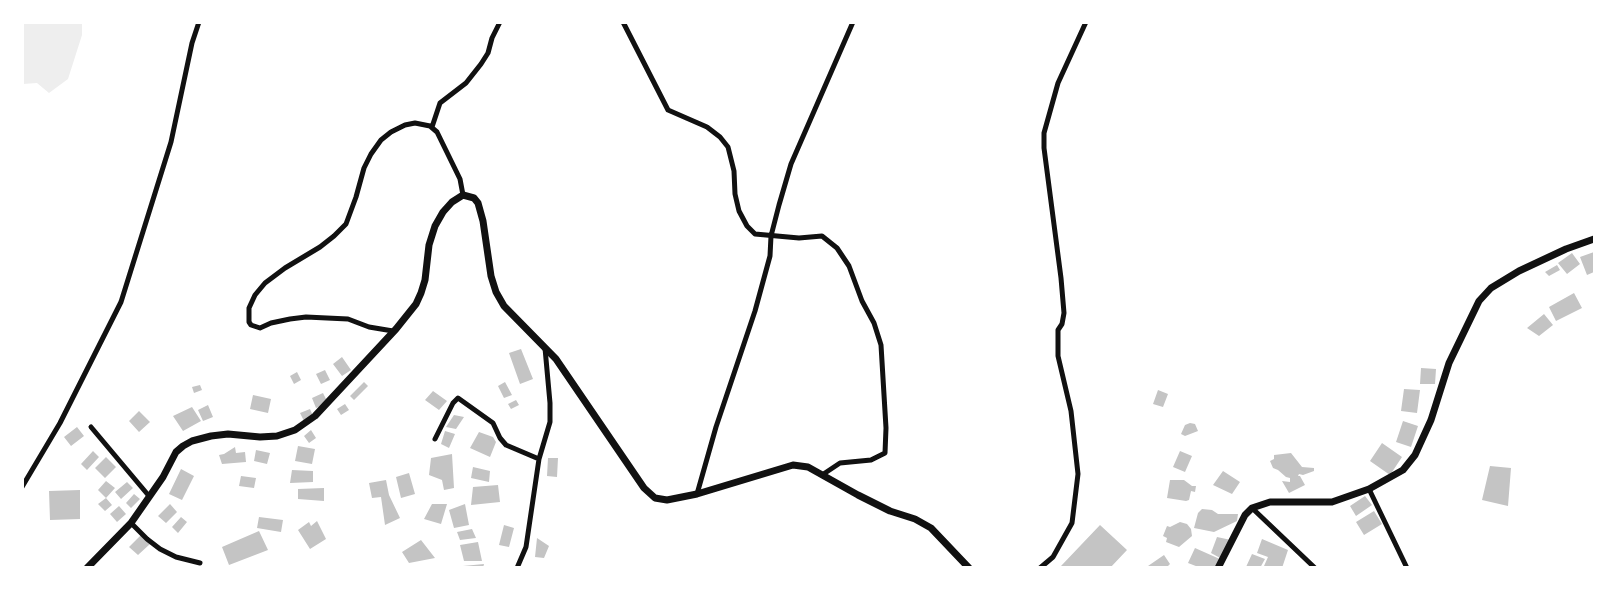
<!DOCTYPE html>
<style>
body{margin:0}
#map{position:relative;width:1617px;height:590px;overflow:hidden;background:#fff;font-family:"Fira Sans Condensed",sans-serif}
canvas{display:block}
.frame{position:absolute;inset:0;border:24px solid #fff;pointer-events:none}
</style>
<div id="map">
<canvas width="1617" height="590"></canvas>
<div class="frame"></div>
</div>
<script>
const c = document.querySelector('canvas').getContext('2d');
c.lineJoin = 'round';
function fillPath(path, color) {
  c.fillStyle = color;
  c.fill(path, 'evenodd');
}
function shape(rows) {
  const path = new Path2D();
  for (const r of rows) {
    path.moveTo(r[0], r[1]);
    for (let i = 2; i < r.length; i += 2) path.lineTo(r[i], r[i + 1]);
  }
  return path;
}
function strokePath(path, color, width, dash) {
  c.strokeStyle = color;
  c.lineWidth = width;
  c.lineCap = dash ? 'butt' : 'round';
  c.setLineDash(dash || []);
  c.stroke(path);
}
const green = shape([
 [22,23,82,23,82,35,68,79,49,93,37,83,23,84]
]);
const building = shape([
 [1594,252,1594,272,1587,275,1580,257],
 [1572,253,1580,264,1567,274,1558,263],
 [1557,265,1560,270,1549,276,1545,272],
 [1574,293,1582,308,1556,321,1549,307],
 [1544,314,1553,325,1539,336,1527,328],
 [521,349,533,379,520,384,509,353],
 [342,357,351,370,342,376,333,364],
 [1421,368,1436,369,1435,384,1420,384],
 [325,370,330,380,321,384,316,374],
 [297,372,301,380,294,384,290,376],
 [364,382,368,386,354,400,350,396],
 [505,382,512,395,504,398,498,386],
 [200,385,202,390,194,393,192,387],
 [1404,389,1420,390,1417,413,1401,411],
 [1158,390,1168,394,1163,407,1153,404],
 [433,391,447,401,439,410,425,400],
 [323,393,328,403,316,408,312,398],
 [253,395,271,399,268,413,250,409],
 [516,400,519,405,511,409,508,404],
 [345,404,349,410,341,415,337,409],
 [208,405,213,417,203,421,198,410],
 [192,407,201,421,183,431,173,416],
 [310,409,313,416,304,421,300,413],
 [139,411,150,422,139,432,129,421],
 [454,415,464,417,456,429,446,427],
 [1403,421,1418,426,1411,447,1396,442],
 [1190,423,1195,424,1198,431,1185,436,1181,434,1185,425],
 [77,427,84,436,71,446,64,437],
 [311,430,316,438,309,443,304,436],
 [445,431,455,434,449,448,441,444],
 [479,432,493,437,496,442,490,457,470,448],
 [1382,443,1402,457,1390,475,1370,461],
 [298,446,315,449,312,464,295,461],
 [235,447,236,453,245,452,246,462,222,464,219,455,224,454],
 [256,450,270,453,267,464,254,461],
 [93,451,99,457,87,470,81,464],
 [1180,451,1192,456,1185,472,1173,467],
 [1291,453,1302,467,1314,468,1314,471,1303,475,1299,474,1298,476,1300,476,1305,485,1289,493,1282,481,1290,482,1290,478,1286,477,1278,470,1273,468,1270,461,1274,459,1274,455],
 [452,454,454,488,444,490,442,480,429,475,431,458],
 [106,457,116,467,105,478,95,468],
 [548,458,558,458,557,477,547,476],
 [1490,466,1511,468,1508,506,1482,500],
 [473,467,490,471,489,482,471,478],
 [181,469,194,476,182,500,169,494],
 [292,470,313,471,313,482,290,483],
 [1223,471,1240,482,1232,494,1213,485],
 [409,473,415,494,401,498,396,477],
 [241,476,256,478,254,488,239,486],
 [386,480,389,495,400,518,385,525,381,497,372,498,369,483],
 [1170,480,1184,480,1192,486,1196,486,1195,492,1191,491,1189,500,1186,501,1167,498],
 [106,481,115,488,106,498,112,505,105,511,98,504,106,498,98,490],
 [127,482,133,488,121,499,115,492],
 [498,485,500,502,471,505,473,487],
 [324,488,324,501,298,499,298,489],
 [80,490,80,519,50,520,49,491],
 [134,494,140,499,131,508,126,503],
 [1365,496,1372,505,1356,516,1350,506],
 [170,504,177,512,166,523,158,516],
 [432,504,447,504,441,524,424,519],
 [465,504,469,525,454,528,449,510],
 [119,506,126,514,117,522,110,514],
 [1202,509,1212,510,1218,514,1238,514,1237,521,1214,532,1194,528,1198,513],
 [1374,511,1382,524,1364,535,1356,522],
 [181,517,187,522,178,533,172,527],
 [259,517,283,520,281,532,257,528],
 [317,521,326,539,310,549,298,530,309,522,311,526],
 [1180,522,1187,524,1191,529,1192,536,1179,547,1166,542,1167,538,1163,536,1167,526,1170,527],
 [504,525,514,528,509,547,499,545],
 [1100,525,1127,550,1110,568,1062,568,1061,566],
 [472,529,476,538,460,540,457,532],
 [259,531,268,550,229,565,222,547],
 [141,535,150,544,138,555,129,547],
 [1217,537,1231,540,1222,559,1211,553],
 [537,538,549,546,544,558,535,557],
 [1262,539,1288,550,1282,568,1264,566,1268,557,1257,553],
 [421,540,435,558,409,563,402,552],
 [478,542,482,561,464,561,460,545],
 [1195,548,1222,560,1215,568,1201,568,1188,563],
 [1252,554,1265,559,1260,568,1246,567],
 [1164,555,1170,564,1166,568,1149,568,1148,566],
 [484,564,483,568,463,568,463,566]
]);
const minor = shape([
 [623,22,668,110,707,127,720,137,728,147,734,171,735,194,739,211,747,226,755,234,799,238,822,236,837,248,849,266,862,301,874,323,881,345,886,428,885,453,871,460,840,463,822,475],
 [432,127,440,103,466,83,481,64,488,53,492,38,500,22],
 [393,331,369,327,348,319,306,317,290,319,271,323,260,328,251,325,249,322,249,308,255,295,265,283,285,268,320,247,334,236,346,224,356,197,364,168,371,154,381,140,391,132,405,125,415,123,430,126,437,132,460,179,463,195],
 [91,427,149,496],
 [435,439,453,403,458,398,493,423,500,438,506,445,539,459],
 [22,487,60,423,121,302,171,142,192,43,199,22],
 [1369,489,1407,568],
 [697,494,716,427,755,311,770,256,771,236,779,205,791,164,853,22],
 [1252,508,1315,568],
 [131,523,147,539,160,549,176,557,200,563],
 [517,568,526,547,539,459,550,422,550,403,545,348],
 [1040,568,1053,557,1072,523,1078,474,1071,411,1058,356,1058,330,1062,324,1064,313,1061,278,1044,148,1044,133,1058,83,1086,22]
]);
const tertiary = shape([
 [87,568,131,523,163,477,176,452,183,446,192,441,211,436,228,434,260,437,277,436,295,430,315,416,396,329,416,304,421,293,425,280,429,245,435,226,443,212,452,202,463,195,474,198,478,203,483,221,491,276,496,292,504,306,556,359,644,488,655,498,667,500,697,494,793,465,808,467,858,495,890,511,915,519,931,528,969,568],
 [1218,568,1245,515,1252,508,1270,502,1332,502,1369,489,1403,470,1415,455,1431,420,1449,363,1479,301,1491,288,1519,271,1566,249,1594,239]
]);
fillPath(green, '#eee');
fillPath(building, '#c4c4c4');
strokePath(minor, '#111', 5);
strokePath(tertiary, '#111', 7);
</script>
